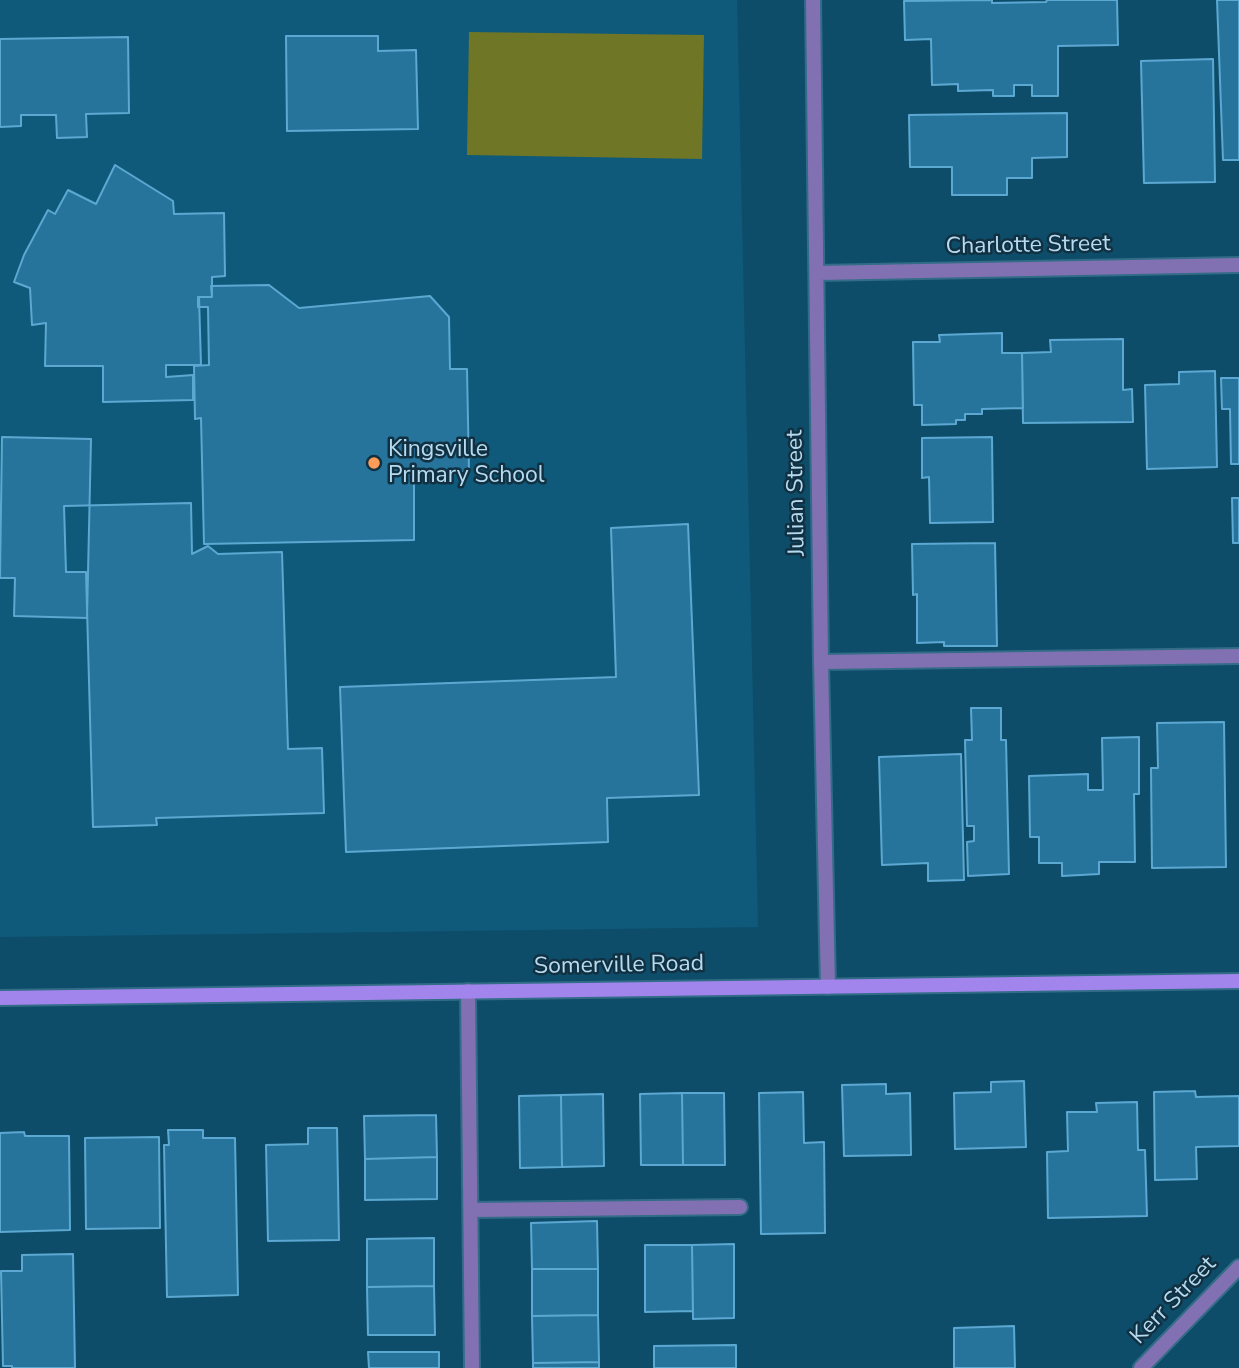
<!DOCTYPE html>
<style>
body{margin:0}
canvas{display:block;background:#0d4d6a}
</style>
<canvas width="1239" height="1368"></canvas>
<script>
const c = document.querySelector('canvas').getContext('2d');
c.lineJoin = 'round';
function fillPath(path, color) {
  c.fillStyle = color;
  c.fill(path, 'evenodd');
}
function shape(rows) {
  const path = new Path2D();
  for (const r of rows) {
    path.moveTo(r[0], r[1]);
    for (let i = 2; i < r.length; i += 2) path.lineTo(r[i], r[i + 1]);
  }
  return path;
}
function strokePath(path, color, width, dash) {
  c.strokeStyle = color;
  c.lineWidth = width;
  c.lineCap = dash ? 'butt' : 'round';
  c.setLineDash(dash || []);
  c.stroke(path);
}
function write(font, color, halo, rows, align = 'center') {
  c.font = font + ' "Nunito Sans",sans-serif';
  c.lineWidth = 5;
  c.setLineDash([]);
  c.textBaseline = 'middle';
  c.strokeStyle = halo;
  c.fillStyle = color;
  for (const [text, x, y, turn = 0] of rows) {
    c.save();
    c.translate(x, y);
    c.rotate((+turn || 0) * Math.PI / 180);
    c.textAlign = isNaN(turn) ? turn : align;
    if (halo) c.strokeText(text, 0, 0);
    c.fillText(text, 0, 0);
    c.restore();
  }
}
const built = shape([
 [0,0,737,0,758,927,0,937]
]);
const green = shape([
 [469,32,704,35,702,159,467,155]
]);
const building = shape([
 [992,0,992,3,1046,2,1047,0,1117,0,1118,45,1058,46,1058,96,1032,96,1032,85,1014,85,1014,96,993,96,993,90,958,91,958,84,932,85,931,39,905,40,904,1,992,0],
 [1217,0,1239,0,1239,160,1223,160,1217,0],
 [286,36,378,36,378,51,416,50,418,129,287,131,286,36],
 [128,37,129,113,86,114,87,137,57,138,56,115,21,115,21,126,0,127,0,39,128,37],
 [1213,59,1215,182,1144,183,1141,61,1213,59],
 [1067,113,1067,157,1032,158,1032,178,1007,178,1007,195,952,195,952,167,910,167,909,115,1067,113],
 [115,165,173,201,174,214,224,213,225,276,212,277,212,297,199,297,201,365,166,365,166,377,193,375,193,400,103,402,103,366,45,366,46,323,32,325,30,288,14,282,24,255,48,210,55,214,68,190,96,204,115,165],
 [269,285,299,308,430,296,449,317,450,369,467,369,469,472,414,472,414,540,204,544,201,418,195,419,194,366,209,365,208,307,198,307,198,297,212,297,211,286,269,285],
 [1002,333,1002,353,1022,353,1023,408,982,409,982,414,965,414,965,420,956,420,956,424,922,425,922,405,914,405,913,342,940,342,939,335,1002,333],
 [1123,339,1123,390,1132,389,1133,422,1023,423,1022,353,1051,352,1050,340,1123,339],
 [1215,371,1217,467,1147,469,1145,385,1179,384,1179,372,1215,371],
 [1221,378,1239,378,1239,464,1231,464,1230,409,1222,409,1221,378],
 [2,437,91,439,87,618,14,616,15,578,0,578,2,437],
 [992,437,993,522,930,523,929,477,922,478,922,438,992,437],
 [1232,498,1239,498,1239,543,1233,543,1232,498],
 [191,503,192,554,208,546,218,554,282,552,288,749,322,748,324,813,156,818,157,825,93,827,86,572,66,572,64,506,191,503],
 [688,524,699,795,607,798,608,842,346,852,340,687,616,677,611,528,688,524],
 [995,543,997,646,944,646,944,642,917,643,917,594,913,595,912,544,995,543],
 [971,708,1001,708,1001,740,1006,740,1009,874,968,876,967,842,974,841,974,826,967,826,965,740,972,740,971,708],
 [1224,722,1226,867,1152,868,1151,768,1158,768,1157,723,1224,722],
 [1139,737,1139,794,1134,794,1135,862,1099,862,1099,874,1062,876,1062,863,1039,863,1039,837,1030,837,1029,776,1088,774,1088,790,1103,790,1102,738,1139,737],
 [961,754,964,880,928,881,928,863,882,865,879,757,961,754],
 [1024,1081,1026,1147,955,1149,954,1093,991,1092,991,1082,1024,1081],
 [886,1084,886,1094,910,1093,911,1155,844,1156,842,1085,886,1084],
 [1195,1091,1196,1097,1239,1096,1239,1146,1196,1147,1197,1179,1155,1180,1154,1092,1195,1091],
 [803,1092,804,1143,824,1142,825,1233,761,1234,759,1093,803,1092],
 [682,1093,724,1093,725,1165,683,1165,682,1093],
 [682,1093,683,1165,641,1165,640,1094,682,1093],
 [603,1094,604,1166,562,1167,561,1095,603,1094],
 [561,1095,562,1167,520,1168,519,1096,561,1095],
 [1137,1102,1138,1150,1145,1150,1147,1216,1048,1218,1047,1152,1068,1151,1067,1112,1097,1112,1096,1103,1137,1102],
 [436,1115,437,1157,365,1159,364,1116,436,1115],
 [308,1128,337,1128,339,1240,268,1241,266,1145,308,1144,308,1128],
 [168,1130,203,1130,203,1138,235,1138,238,1295,167,1297,164,1145,169,1145,168,1130],
 [24,1132,25,1136,69,1136,70,1230,0,1232,0,1133,24,1132],
 [159,1137,160,1228,86,1229,85,1138,159,1137],
 [437,1157,437,1199,365,1200,365,1159,437,1157],
 [597,1221,598,1269,532,1269,531,1223,597,1221],
 [434,1238,434,1286,367,1287,367,1239,434,1238],
 [734,1244,734,1318,693,1319,692,1245,734,1244],
 [645,1245,692,1245,693,1311,645,1312,645,1245],
 [73,1254,75,1368,12,1368,12,1366,3,1366,1,1271,22,1271,22,1255,73,1254],
 [532,1269,598,1269,598,1315,532,1316,532,1269],
 [434,1286,435,1335,368,1335,367,1287,434,1286],
 [598,1315,599,1362,533,1363,532,1316,598,1315],
 [1014,1326,1015,1368,954,1368,954,1328,1014,1326],
 [736,1345,736,1368,654,1368,654,1346,736,1345],
 [368,1352,439,1352,439,1368,369,1368,368,1352],
 [599,1362,599,1368,533,1368,533,1363,599,1362]
]);
const lane = shape([
 [821,662,1239,656],
 [468,991,472,1368],
 [471,1210,740,1207]
]);
const street = shape([
 [813,0,821,662,828,987],
 [817,273,1239,265],
 [1141,1368,1239,1267]
]);
const secondary = shape([
 [0,998,1239,981]
]);
const markers = [
 [374,463,7,"#fd9c56"]
];
const streetNames = [
 ["Charlotte Street",1028,246,-1],
 ["Julian Street",797,493,-91],
 ["Somerville Road",619,966,-1],
 ["Kerr Street",1174,1301,-46]
];
const poiNames = [
 ["Kingsville",388,450],
 ["Primary School",388,476]
];
fillPath(built, '#0f5a7a');
fillPath(green, '#6f7626');
fillPath(building, '#26749b');
strokePath(building, '#5ca8d2', 2);
strokePath(lane, '#326c87', 18);
strokePath(street, '#326c87', 18);
strokePath(secondary, '#326c87', 18);
strokePath(lane, '#8171b2', 14);
strokePath(street, '#8171b2', 14);
strokePath(secondary, '#a185ec', 14);
for (const [x, y, r, color] of markers) {
  const dot = new Path2D();
  dot.arc(x, y, r, 0, 2 * Math.PI);
  c.fillStyle = color;
  c.fill(dot);
  strokePath(dot, '#113142', 2.5);
}
write('23px', '#b6dbf0', '#113142', streetNames);
write('23px', '#b6dbf0', '#113142', poiNames, 'left');
</script>
